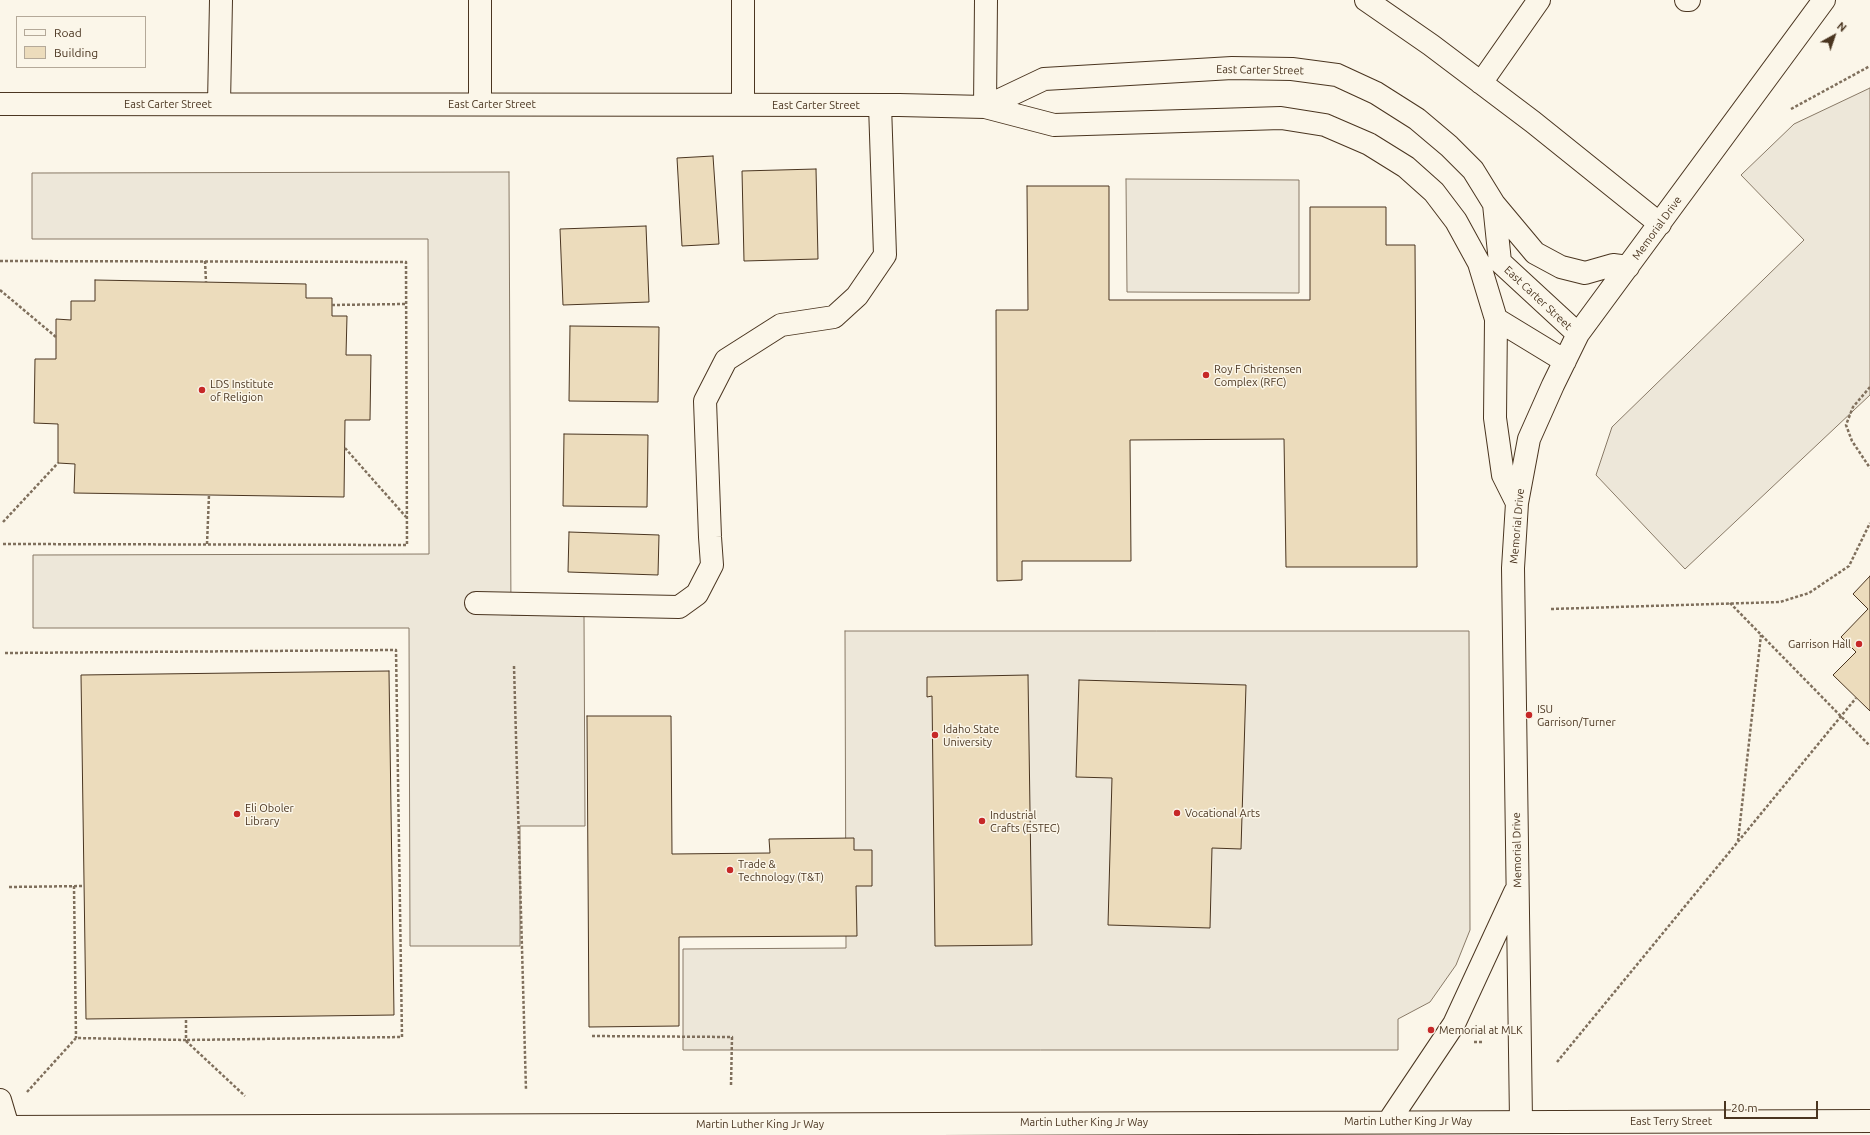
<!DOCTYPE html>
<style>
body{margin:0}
#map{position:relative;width:1870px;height:1135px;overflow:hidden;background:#fbf6e9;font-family:Ubuntu,sans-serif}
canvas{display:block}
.legend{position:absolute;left:16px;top:16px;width:130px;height:52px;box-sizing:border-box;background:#fbf6e9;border:1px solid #b4a999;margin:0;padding:5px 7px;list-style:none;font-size:12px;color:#4a3520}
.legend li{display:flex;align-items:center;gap:8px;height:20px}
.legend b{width:20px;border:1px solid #b4a999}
.north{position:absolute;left:1814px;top:16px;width:40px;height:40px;-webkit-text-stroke:3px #fbf6e9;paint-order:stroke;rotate:40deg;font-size:11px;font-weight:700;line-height:16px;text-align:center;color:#4a3520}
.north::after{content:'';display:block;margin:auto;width:14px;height:18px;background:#4a3520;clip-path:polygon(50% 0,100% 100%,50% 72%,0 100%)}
.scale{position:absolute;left:1724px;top:1101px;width:94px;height:18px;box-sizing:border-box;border:2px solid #4a3520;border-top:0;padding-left:5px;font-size:12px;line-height:14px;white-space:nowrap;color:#4a3520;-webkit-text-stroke:3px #fbf6e9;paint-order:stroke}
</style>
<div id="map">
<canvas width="1870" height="1135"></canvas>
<ul class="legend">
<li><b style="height:5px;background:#fbf6e9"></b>Road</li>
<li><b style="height:11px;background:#ecdcbc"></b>Building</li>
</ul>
<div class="north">N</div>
<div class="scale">20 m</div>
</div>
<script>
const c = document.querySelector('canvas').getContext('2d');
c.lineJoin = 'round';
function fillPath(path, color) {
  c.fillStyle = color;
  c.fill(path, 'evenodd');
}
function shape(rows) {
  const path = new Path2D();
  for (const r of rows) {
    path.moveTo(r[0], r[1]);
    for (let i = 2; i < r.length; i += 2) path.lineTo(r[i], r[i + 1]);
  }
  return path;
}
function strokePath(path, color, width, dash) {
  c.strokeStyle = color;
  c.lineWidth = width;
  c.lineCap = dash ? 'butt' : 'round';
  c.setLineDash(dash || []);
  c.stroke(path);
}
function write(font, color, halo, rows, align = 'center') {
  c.font = font + ' Ubuntu,sans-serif';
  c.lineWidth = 3;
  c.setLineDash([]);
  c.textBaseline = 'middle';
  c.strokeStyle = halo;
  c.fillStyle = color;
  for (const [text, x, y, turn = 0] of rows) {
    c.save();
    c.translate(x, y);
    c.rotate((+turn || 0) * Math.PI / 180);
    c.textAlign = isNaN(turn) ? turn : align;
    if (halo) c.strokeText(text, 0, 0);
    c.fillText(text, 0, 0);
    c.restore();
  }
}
const parking = shape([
 [1870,88,1870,395,1685,569,1596,475,1612,427,1804,240,1741,175,1794,124,1870,88],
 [509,172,511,615,584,615,585,826,520,826,520,946,410,946,409,628,33,628,33,555,429,554,428,239,32,239,32,173,509,172],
 [1126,179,1299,180,1299,293,1127,292,1126,179],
 [845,631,1469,631,1470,930,1456,965,1430,1002,1398,1019,1398,1050,683,1050,683,949,846,948,845,631]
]);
const building = shape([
 [713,156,719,244,682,246,677,158,713,156],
 [816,169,818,259,744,261,742,171,816,169],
 [1027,186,1109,186,1109,300,1310,300,1310,207,1386,207,1386,245,1415,245,1417,567,1286,567,1284,439,1130,440,1131,561,1022,561,1022,580,997,581,996,310,1028,310,1027,186],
 [646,226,649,302,563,305,560,229,646,226],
 [95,280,306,284,306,298,332,298,332,316,347,316,346,355,371,355,370,420,345,420,344,497,74,493,75,464,58,463,58,424,34,423,35,359,56,359,56,319,71,320,71,301,95,301,95,280],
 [570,326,659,327,658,402,569,401,570,326],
 [564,434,648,435,647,507,563,506,564,434],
 [569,532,659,535,658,575,568,572,569,532],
 [1870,576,1870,711,1833,675,1856,652,1841,637,1868,609,1853,594,1870,576],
 [389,671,394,1015,86,1019,81,675,389,671],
 [1028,675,1032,945,935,946,932,696,927,697,927,677,1028,675],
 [1079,680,1246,685,1241,849,1212,848,1210,928,1108,925,1112,778,1076,777,1079,680],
 [587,716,671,716,672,854,770,853,769,839,854,838,854,850,872,850,872,886,856,886,857,936,679,937,679,1026,589,1027,587,716]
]);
const path = shape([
 [1791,109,1870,66],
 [0,261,406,262,407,545,3,544],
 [205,261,206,282],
 [0,290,56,337],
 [332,305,406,304],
 [1870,387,1853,407,1846,425,1852,441,1870,468],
 [345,448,406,517],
 [3,522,58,463],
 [207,544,209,495],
 [1730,603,1870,746],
 [1551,609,1780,602,1809,593,1849,566,1870,523],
 [5,653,396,650,402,1037,186,1040],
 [514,666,526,1090],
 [1738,841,1761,635],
 [74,886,76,1038],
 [9,887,84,886],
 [592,1036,732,1037,731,1085],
 [186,1041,245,1096],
 [1474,1042,1484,1042],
 [1557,1062,1856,698],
 [27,1092,76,1038,186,1040,186,1018]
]);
const minor = shape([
 [480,0,480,104],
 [743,0,743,105],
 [1366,0,1431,45,1533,122,1660,224],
 [1686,0,1689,0],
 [1481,83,1539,0],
 [0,104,899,105,985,107,1054,125,1281,118,1325,125,1369,144,1406,167,1434,192,1456,221,1479,263,1496,319,1495,418,1503,475,1517,503],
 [219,104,221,0],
 [985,107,1044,79,1232,68,1292,69,1337,75,1376,93,1417,119,1449,146,1473,170,1494,204,1500,262,1578,334],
 [985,107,986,0],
 [1494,204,1535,253,1561,267,1585,273,1613,265,1628,267],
 [1496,319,1565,361],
 [476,603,679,607,697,594,712,565,710,537,705,401,726,360,781,325,834,317,857,296,885,255,880,105],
 [0,1100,8,1127],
 [1521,1120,1513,568,1517,503,1529,439,1553,385,1578,334,1824,0],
 [1389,1121,1454,1024,1515,892],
 [0,1127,1870,1121]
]);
const markers = [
 [1206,375,4,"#c62828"],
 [202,390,4,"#c62828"],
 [1859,644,4,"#c62828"],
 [1529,715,4,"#c62828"],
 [935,735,4,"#c62828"],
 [1177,813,4,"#c62828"],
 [237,814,4,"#c62828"],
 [982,821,4,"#c62828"],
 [730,870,4,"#c62828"],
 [1431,1030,4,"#c62828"]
];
const streetNames = [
 ["East Carter Street",1260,70,1],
 ["East Carter Street",168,104],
 ["East Carter Street",492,104],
 ["East Carter Street",816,105],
 ["Memorial Drive",1657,228,-54],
 ["East Carter Street",1538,298,43],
 ["Memorial Drive",1517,526,-85],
 ["Memorial Drive",1517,850,-91],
 ["Martin Luther King Jr Way",1408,1121],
 ["East Terry Street",1671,1121],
 ["Martin Luther King Jr Way",1084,1122],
 ["Martin Luther King Jr Way",760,1124]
];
const poiNames = [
 ["Roy F Christensen",1214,369],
 ["Complex (RFC)",1214,382],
 ["LDS Institute",210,384],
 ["of Religion",210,397],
 ["Garrison Hall",1851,644,"right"],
 ["ISU",1537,709],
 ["Garrison/Turner",1537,722],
 ["Idaho State",943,729],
 ["University",943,742],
 ["Eli Oboler",245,808],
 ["Library",245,821],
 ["Vocational Arts",1185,813],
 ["Industrial",990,815],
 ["Crafts (ESTEC)",990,828],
 ["Trade &",738,864],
 ["Technology (T&T)",738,877],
 ["Memorial at MLK",1439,1030]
];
fillPath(parking, '#ede7d9');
strokePath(parking, '#887966', 1);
fillPath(building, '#ecdcbc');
strokePath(building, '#4a3520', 1);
strokePath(minor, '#4a3520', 24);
strokePath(path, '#7f6f5c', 2.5, [3, 2]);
strokePath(minor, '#fbf6e9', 22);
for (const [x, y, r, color] of markers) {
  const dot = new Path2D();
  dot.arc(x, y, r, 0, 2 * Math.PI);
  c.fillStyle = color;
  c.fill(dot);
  strokePath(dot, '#fbf6e9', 1.5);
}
write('11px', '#4a3520', '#fbf6e9', streetNames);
write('11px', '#4a3520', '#fbf6e9', poiNames, 'left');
</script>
